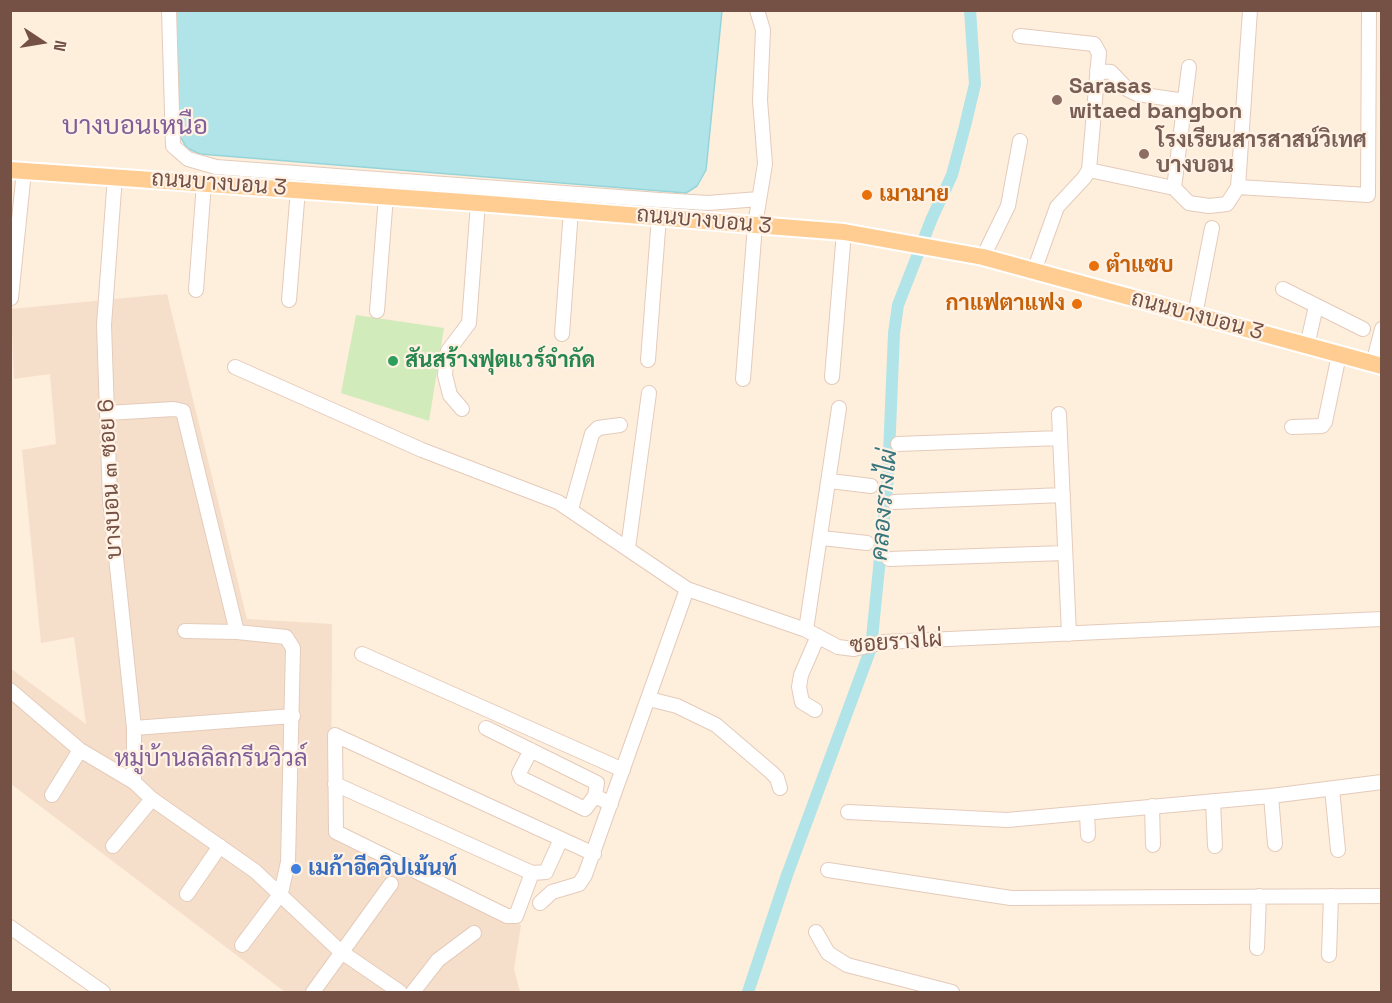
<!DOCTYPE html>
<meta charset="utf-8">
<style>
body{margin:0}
#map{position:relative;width:1392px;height:1003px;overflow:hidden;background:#feeedc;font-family:"Space Grotesk",sans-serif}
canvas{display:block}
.frame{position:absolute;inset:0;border:12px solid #745144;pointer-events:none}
.north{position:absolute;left:12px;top:12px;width:60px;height:60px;-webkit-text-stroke:4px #fff2e4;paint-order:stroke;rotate:102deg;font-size:16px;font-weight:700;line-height:24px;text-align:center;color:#745144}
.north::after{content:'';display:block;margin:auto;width:21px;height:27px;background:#745144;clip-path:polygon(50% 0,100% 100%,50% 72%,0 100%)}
</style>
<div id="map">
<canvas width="1392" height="1003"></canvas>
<div class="frame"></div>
<div class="north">N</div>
</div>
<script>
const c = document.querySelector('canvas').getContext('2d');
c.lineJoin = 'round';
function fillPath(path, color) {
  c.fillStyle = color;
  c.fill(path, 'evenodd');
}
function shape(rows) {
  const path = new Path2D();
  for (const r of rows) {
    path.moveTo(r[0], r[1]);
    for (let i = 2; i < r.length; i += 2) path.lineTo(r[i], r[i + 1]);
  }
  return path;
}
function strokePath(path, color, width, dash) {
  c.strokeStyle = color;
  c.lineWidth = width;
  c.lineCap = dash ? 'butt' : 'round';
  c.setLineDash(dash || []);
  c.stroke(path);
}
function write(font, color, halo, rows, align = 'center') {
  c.font = font + ' "Space Grotesk",Sarabun,sans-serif';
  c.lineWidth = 4.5;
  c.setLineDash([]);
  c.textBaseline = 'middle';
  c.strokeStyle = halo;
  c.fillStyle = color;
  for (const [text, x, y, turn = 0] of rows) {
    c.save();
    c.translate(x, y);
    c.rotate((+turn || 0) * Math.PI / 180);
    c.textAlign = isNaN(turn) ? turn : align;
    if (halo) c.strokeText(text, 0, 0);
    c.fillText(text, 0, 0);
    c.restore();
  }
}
const residential = shape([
 [167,294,247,619,332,624,331,827,334,834,521,925,514,969,520,992,285,992,11,784,10,668,86,724,74,637,41,643,22,450,56,444,50,374,14,379,11,309]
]);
const green = shape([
 [356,315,444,328,429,421,341,393]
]);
const water = shape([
 [175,11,722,11,706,170,697,186,686,193,200,154,187,148,178,133,175,11]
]);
const canal = shape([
 [748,992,787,875,871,648,888,478,894,333,898,305,932,218,952,175,965,126,975,84,970,10]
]);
const minor = shape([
 [169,10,173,146,188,159,216,167,659,200,708,203,759,199],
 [1020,36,1094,44,1099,53,1089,170,1084,178,1057,207,1034,271],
 [1097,71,1111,72,1127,89,1137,94,1185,101],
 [1089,170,1174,188,1189,203,1209,206,1227,204,1238,187,1250,10],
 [115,176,104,325,110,500,134,728,134,782],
 [1238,187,1368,195,1369,10],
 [1174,188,1189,67],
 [983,257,1008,206,1020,141],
 [1283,289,1363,329],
 [196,290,204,183],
 [11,298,24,171],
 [289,300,298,189],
 [377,311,386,196],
 [1195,315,1212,228],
 [562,334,571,210],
 [1307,346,1316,306],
 [648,360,659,217],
 [1373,364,1382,329],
 [235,367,422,450,558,502,687,589,806,630,838,647,854,649,884,642,1382,619],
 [832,377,844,232],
 [743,379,755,225,765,164,760,100,763,30,757,10],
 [462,409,450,395,445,375,446,360,448,351,469,323,478,203],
 [107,413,174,409,183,411,237,632,286,637,293,648,288,862,281,893,242,945],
 [1059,414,1069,634],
 [1292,427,1322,426,1325,422,1339,355],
 [898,444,1060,438],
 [830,481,871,486],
 [894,502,1063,495],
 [571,509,592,434,598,428,620,425],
 [822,538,867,543],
 [628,548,649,393],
 [889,559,1065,553],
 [806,630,839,408],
 [185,631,237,632],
 [362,654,623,770],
 [10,690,80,750,134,782,152,799,255,871,340,951,400,992],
 [649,699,677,706,716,725,771,772,777,778,780,788],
 [815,710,802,702,799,687,801,675,818,636],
 [134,728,293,716],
 [486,728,597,783,595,796,611,804],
 [531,750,519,773,521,778,585,809,595,796],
 [335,784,532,873,546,872,561,839],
 [1332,789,1338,850],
 [52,795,80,750],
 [1271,796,1275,844],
 [1213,801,1215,846],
 [1152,806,1153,845],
 [848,812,1007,820,1271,796,1382,782],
 [1087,813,1088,835],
 [113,846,152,799],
 [828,870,1011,898,1382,896],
 [532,873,516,916,507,916,336,832,335,735,594,854],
 [187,894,220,846],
 [540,903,552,892,579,884,585,875,687,589],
 [10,927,103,992],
 [816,932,828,953,847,965,952,992],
 [1257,948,1259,896],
 [1329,955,1331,896],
 [313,992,391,884],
 [413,992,438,960,474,933]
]);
const major = shape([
 [10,170,478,203,844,232,983,257,1382,366]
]);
const markers = [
 [1057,100,6,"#8d6e63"],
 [1144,154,6,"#8d6e63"],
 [867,195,6,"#e8710a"],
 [1094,266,6,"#e8710a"],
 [1077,304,6,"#e8710a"],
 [393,361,6,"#2e9e5b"],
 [296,869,6,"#3f7fe0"]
];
const educationNames = [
 ["Sarasas",1069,87],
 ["witaed bangbon",1069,112],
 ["โรงเรียนสารสาสน์วิเทศ",1156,141],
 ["บางบอน",1156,166]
];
const streetNames = [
 ["ถนนบางบอน 3",219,184,4],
 ["ถนนบางบอน 3",704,221,5],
 ["ถนนบางบอน 3",1197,316,15],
 ["บางบอน ๓ ซอย 6",111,479,-93],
 ["ซอยรางไผ่",896,643,-4]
];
const foodNames = [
 ["เมามาย",879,195],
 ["ตำแซบ",1106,266],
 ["กาแฟตาแฟง",1065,304,"right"]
];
const leisureNames = [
 ["สันสร้างฟุตแวร์จำกัด",405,361]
];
const shopNames = [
 ["เมก้าอีควิปเม้นท์",308,869]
];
const waterNames = [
 ["คลองรางไผ่",885,505,-85]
];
const neighbourhoodNames = [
 ["หมู่บ้านลลิลกรีนวิวล์",211,759]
];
const quarterNames = [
 ["บางบอนเหนือ",135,127]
];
fillPath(residential, '#f6dfca');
fillPath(green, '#d2ebba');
fillPath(water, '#b0e4e8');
strokePath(water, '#95d5da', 1.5);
strokePath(canal, '#b0e4e8', 12);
strokePath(minor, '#e4cbbb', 16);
strokePath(major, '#fff', 20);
strokePath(minor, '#fff', 14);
strokePath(major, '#ffcd92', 16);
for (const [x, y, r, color] of markers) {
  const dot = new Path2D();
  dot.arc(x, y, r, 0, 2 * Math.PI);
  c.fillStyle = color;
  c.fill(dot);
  strokePath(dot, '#fff2e4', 2);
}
write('bold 22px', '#785e54', '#fff2e4', educationNames, 'left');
write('22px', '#745144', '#fff2e4', streetNames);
write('bold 22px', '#c56008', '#fff2e4', foodNames, 'left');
write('bold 22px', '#27864d', '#fff2e4', leisureNames, 'left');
write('bold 22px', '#366cbe', '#fff2e4', shopNames, 'left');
write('italic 24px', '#37767c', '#fff2e4', waterNames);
write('24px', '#805f98', '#fff2e4', neighbourhoodNames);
write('26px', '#805f98', '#fff2e4', quarterNames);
</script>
